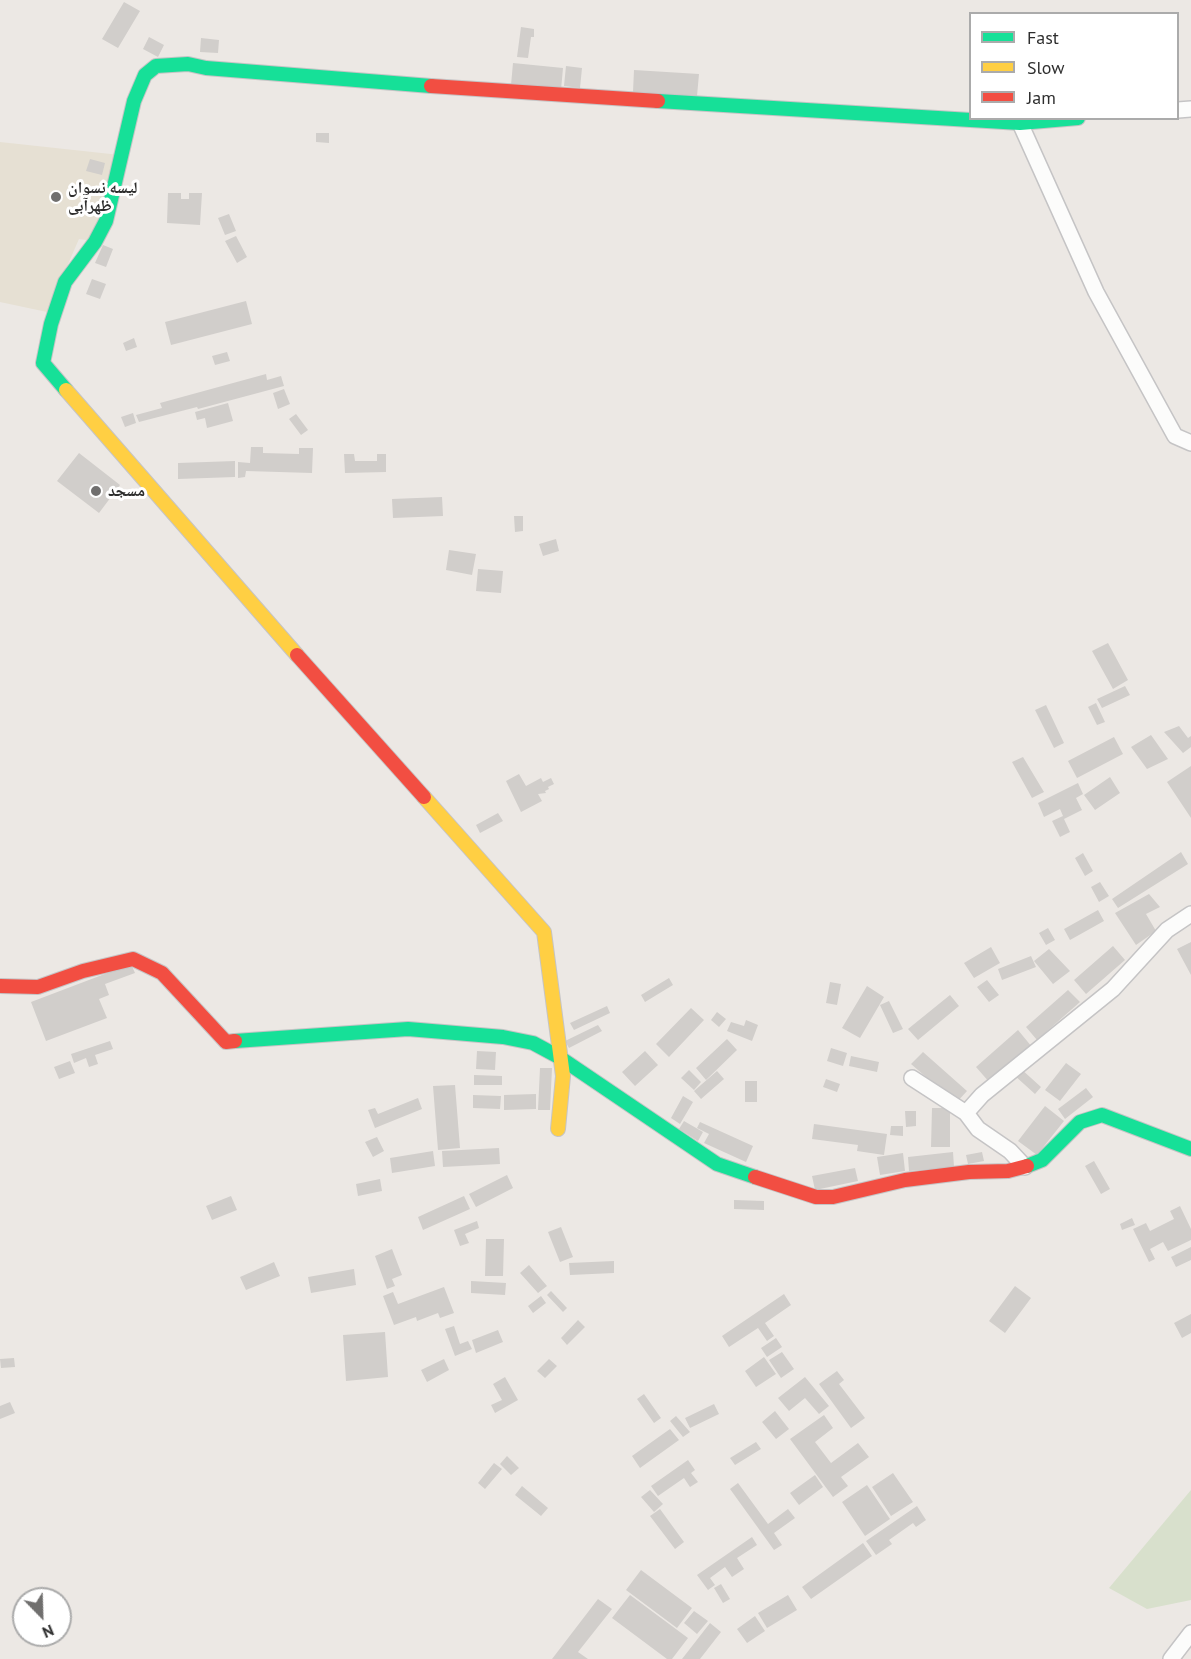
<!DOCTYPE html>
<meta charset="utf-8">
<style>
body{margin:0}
#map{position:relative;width:1191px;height:1659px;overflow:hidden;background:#ece8e4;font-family:"PT Sans",sans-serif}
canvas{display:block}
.legend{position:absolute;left:969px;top:12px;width:210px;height:108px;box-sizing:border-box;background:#fff;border:2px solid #ababab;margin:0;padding:8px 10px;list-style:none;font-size:18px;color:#2e2e2e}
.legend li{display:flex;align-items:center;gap:12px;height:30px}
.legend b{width:30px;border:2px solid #ababab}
.north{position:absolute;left:12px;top:1587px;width:60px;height:60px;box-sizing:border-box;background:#fff;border:2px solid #ababab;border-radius:50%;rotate:157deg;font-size:16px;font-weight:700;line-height:24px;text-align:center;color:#2e2e2e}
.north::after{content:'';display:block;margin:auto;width:21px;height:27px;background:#706f6e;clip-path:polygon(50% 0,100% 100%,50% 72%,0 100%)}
</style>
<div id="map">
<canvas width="1191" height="1659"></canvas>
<ul class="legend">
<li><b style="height:8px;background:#16e098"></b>Fast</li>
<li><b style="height:8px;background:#ffcf43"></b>Slow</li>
<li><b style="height:8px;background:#f24e42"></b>Jam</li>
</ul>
<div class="north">N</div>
</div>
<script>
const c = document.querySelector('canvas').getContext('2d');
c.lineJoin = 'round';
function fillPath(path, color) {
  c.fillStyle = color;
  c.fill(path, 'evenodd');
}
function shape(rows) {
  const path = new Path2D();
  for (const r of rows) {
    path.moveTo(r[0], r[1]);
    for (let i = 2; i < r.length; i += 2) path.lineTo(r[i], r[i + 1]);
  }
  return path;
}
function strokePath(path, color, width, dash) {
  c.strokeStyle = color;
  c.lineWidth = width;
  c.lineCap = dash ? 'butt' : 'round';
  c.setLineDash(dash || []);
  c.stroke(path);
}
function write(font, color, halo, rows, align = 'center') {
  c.font = font + ' "PT Sans","Noto Naskh Arabic",sans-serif';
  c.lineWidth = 6;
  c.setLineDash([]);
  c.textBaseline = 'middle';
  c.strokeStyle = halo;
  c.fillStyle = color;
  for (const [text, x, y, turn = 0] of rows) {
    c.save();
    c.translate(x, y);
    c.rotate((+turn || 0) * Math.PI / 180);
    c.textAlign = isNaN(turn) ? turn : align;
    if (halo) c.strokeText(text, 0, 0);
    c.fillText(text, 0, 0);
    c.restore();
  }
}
const education = shape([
 [0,142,120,155,102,242,79,239,47,312,0,302]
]);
const cemetery = shape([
 [1191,1490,1191,1600,1147,1609,1109,1588]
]);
const building = shape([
 [124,2,140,11,118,48,102,39],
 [521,27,534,29,534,37,531,37,528,58,517,57],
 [149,37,164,45,158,57,143,49],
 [201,38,219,40,218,53,200,52],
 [513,63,563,68,561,90,511,85],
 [566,66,582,68,580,88,564,86],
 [634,70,699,74,697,96,633,92],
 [316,133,329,133,329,143,316,142],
 [90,159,105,163,102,175,86,171],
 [168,193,181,193,181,199,189,199,189,193,202,193,200,225,167,223],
 [229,214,236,231,225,235,218,218],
 [236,236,247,257,237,263,225,241],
 [103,245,113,249,106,267,95,263],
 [92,279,106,284,100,299,86,294],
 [246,301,252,324,171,345,165,322],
 [134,338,137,347,126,351,123,343],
 [227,352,230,361,215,365,212,356],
 [266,374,267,380,281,376,284,386,198,409,197,407,139,422,136,415,162,408,160,403],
 [284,389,290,404,278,409,273,393],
 [228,403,233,421,207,428,205,418,197,420,195,412],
 [133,413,136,423,125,427,121,417],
 [296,414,308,430,301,435,289,419],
 [251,447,263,447,263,453,299,454,299,448,313,448,312,473,246,471,245,477,238,478,238,462,250,463],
 [79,453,120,485,99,513,57,481],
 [344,454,354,454,355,461,377,461,377,454,386,454,386,472,345,473],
 [235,461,235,477,178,479,178,463],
 [442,497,443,516,393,518,392,499],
 [514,516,523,516,523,531,515,532],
 [556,539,559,551,543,556,539,544],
 [449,550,476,554,472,575,446,570],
 [478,569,503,571,501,593,476,591],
 [1108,643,1128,680,1113,689,1092,651],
 [1125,686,1130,695,1102,708,1097,699],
 [1096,703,1105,722,1097,725,1088,707],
 [1046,705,1064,743,1054,748,1035,710],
 [1179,726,1188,738,1191,736,1191,747,1183,753,1164,732],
 [1151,735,1168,759,1147,769,1131,747],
 [1114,737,1123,754,1077,778,1068,761],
 [1023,757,1044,792,1032,798,1012,762],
 [1191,766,1191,818,1167,782],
 [519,774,526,786,541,778,543,782,551,778,554,784,548,787,549,789,545,791,546,793,538,794,542,801,521,812,506,781],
 [1110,777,1120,793,1095,810,1084,795],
 [1078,783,1083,794,1076,798,1082,810,1064,819,1070,832,1060,837,1052,821,1063,816,1060,809,1044,817,1038,803],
 [498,813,503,821,480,833,476,825],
 [1181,852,1188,864,1118,908,1112,899],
 [1083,853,1093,871,1085,876,1075,858],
 [1100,882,1109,896,1099,902,1091,887],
 [1149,894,1160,907,1146,914,1156,931,1136,945,1115,913],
 [1098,910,1104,921,1070,940,1064,929],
 [1048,928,1055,940,1046,945,1039,933],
 [1191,942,1191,975,1177,949],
 [1113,946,1125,960,1086,994,1074,980],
 [991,947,1000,963,974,978,964,963],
 [1049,949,1070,971,1053,984,1034,961],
 [1031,956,1036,967,1002,980,998,969],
 [131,964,135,973,105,984,109,995,99,999,107,1018,46,1041,31,1002],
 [669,978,673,985,645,1002,641,995],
 [987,980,999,995,989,1002,977,987],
 [830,982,841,984,837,1005,826,1003],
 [867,986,884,997,860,1038,842,1028],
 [1068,990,1080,1002,1037,1040,1026,1027],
 [950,995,959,1006,918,1040,908,1029],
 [889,1001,903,1029,893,1033,880,1005],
 [607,1006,610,1013,574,1030,570,1023],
 [691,1008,704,1020,669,1057,656,1044],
 [717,1012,726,1019,719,1027,711,1020],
 [746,1020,758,1025,752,1041,727,1031,731,1022,744,1026],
 [598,1025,602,1031,569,1048,565,1041],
 [1018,1030,1032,1047,990,1083,976,1067],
 [727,1039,737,1050,706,1080,696,1068],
 [110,1041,113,1049,95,1055,98,1064,89,1067,86,1058,74,1063,71,1054],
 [831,1048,847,1053,843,1066,827,1061],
 [477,1051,496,1052,495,1070,476,1069],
 [645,1051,658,1065,635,1086,622,1072],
 [923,1052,967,1091,956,1103,911,1064],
 [851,1056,879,1062,877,1072,849,1066],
 [70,1061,75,1073,59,1079,54,1067],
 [1066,1063,1081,1074,1060,1101,1045,1090],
 [540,1068,552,1068,550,1110,538,1110],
 [1020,1068,1041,1087,1035,1094,1014,1075],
 [689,1070,701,1082,694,1090,681,1078],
 [717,1071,724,1079,701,1099,694,1091],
 [474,1075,502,1076,502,1085,474,1085],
 [826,1079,840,1084,837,1092,823,1087],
 [745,1081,757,1081,757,1102,745,1102],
 [455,1085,460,1148,438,1150,433,1086],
 [1086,1088,1093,1097,1065,1119,1058,1109],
 [536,1094,536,1109,504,1110,504,1095],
 [473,1095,501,1096,500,1109,473,1108],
 [683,1096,693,1102,680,1124,671,1118],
 [418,1098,422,1109,375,1128,368,1110,375,1108,378,1114],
 [1045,1106,1064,1121,1037,1155,1018,1141],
 [932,1108,950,1108,950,1147,931,1147],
 [905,1111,916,1111,916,1126,906,1127],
 [684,1121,703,1132,698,1141,679,1129],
 [700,1122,753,1146,746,1162,704,1143,709,1134,697,1128],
 [814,1124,887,1134,884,1155,857,1151,858,1145,812,1139],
 [891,1126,903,1126,903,1136,890,1135],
 [377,1137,384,1151,373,1157,365,1142],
 [499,1148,500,1164,443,1167,442,1151],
 [433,1151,435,1166,392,1173,390,1158],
 [953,1152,954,1167,909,1171,908,1157],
 [982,1152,984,1161,968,1164,966,1155],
 [903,1153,905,1171,880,1175,877,1157],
 [1094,1161,1110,1189,1101,1194,1085,1166],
 [855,1168,858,1181,815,1190,812,1176],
 [507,1175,513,1188,476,1207,469,1194],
 [380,1179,382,1191,358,1196,356,1184],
 [231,1196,237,1210,212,1220,206,1206],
 [464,1196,470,1209,423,1230,418,1217],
 [734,1200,764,1201,764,1210,734,1209],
 [1180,1206,1191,1229,1191,1240,1168,1251,1163,1242,1150,1249,1155,1259,1149,1262,1133,1229,1146,1223,1150,1231,1174,1219,1170,1211],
 [1132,1218,1135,1225,1122,1230,1120,1224],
 [477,1221,479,1228,465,1234,469,1243,460,1246,454,1230],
 [561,1227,573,1257,560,1262,548,1232],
 [486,1239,504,1239,503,1276,485,1276],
 [1191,1247,1191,1260,1176,1267,1171,1257],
 [392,1249,402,1275,392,1279,395,1286,387,1289,375,1256],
 [614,1261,614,1273,570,1275,569,1263],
 [274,1262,280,1276,246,1290,240,1277],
 [529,1265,547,1286,538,1293,520,1273],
 [354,1269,356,1285,311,1293,308,1277],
 [471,1281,506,1283,505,1295,471,1293],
 [1015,1286,1031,1298,1005,1333,989,1321],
 [444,1287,454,1313,440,1318,438,1313,417,1321,416,1317,394,1325,383,1296,393,1292,398,1304],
 [551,1291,567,1308,563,1312,547,1295],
 [784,1294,791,1305,765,1323,774,1336,767,1341,758,1328,729,1347,722,1336],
 [541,1296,546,1303,533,1313,528,1306],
 [1191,1314,1191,1333,1182,1338,1174,1323],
 [578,1320,585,1327,567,1345,561,1338],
 [454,1326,460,1344,468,1341,472,1349,455,1356,445,1329],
 [498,1330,503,1342,476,1353,472,1340],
 [385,1332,388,1377,346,1381,343,1335],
 [776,1338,782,1347,767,1357,761,1348],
 [782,1352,794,1369,781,1378,769,1360],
 [764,1357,776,1374,756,1387,745,1371],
 [14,1358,15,1367,1,1368,0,1359],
 [444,1359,449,1370,427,1382,421,1370],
 [549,1359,557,1366,545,1378,537,1371],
 [837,1371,844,1380,839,1384,865,1418,851,1428,819,1384],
 [505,1377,518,1400,495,1413,491,1405,502,1400,493,1384],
 [805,1377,829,1406,819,1414,805,1398,789,1411,778,1398],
 [644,1394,661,1418,654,1423,637,1399],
 [10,1402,15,1413,0,1419,0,1406],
 [714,1404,719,1414,690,1428,685,1418],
 [775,1411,789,1429,776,1439,762,1422],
 [824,1415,833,1428,815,1442,831,1463,858,1443,869,1457,841,1477,848,1486,833,1497,790,1439],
 [676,1416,690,1432,683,1437,670,1421],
 [670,1429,679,1440,640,1468,632,1456],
 [756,1442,761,1449,735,1465,730,1458],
 [507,1456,519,1468,511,1475,500,1464],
 [688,1460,695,1470,691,1473,698,1482,690,1487,684,1478,658,1496,651,1486],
 [494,1463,502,1469,485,1489,478,1483],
 [893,1473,913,1502,891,1516,872,1487],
 [815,1475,823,1487,799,1505,790,1493],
 [738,1483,768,1524,788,1509,795,1518,774,1533,782,1545,774,1550,730,1489],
 [867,1485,890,1519,865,1536,842,1502],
 [522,1486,548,1508,541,1516,515,1495],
 [650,1490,663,1504,654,1512,641,1497],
 [917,1506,926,1520,916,1527,913,1523,889,1540,892,1544,876,1555,866,1541],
 [660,1509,684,1542,675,1549,650,1516],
 [752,1537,757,1545,737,1558,744,1569,732,1577,725,1567,710,1578,715,1585,708,1590,697,1575],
 [863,1543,872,1556,811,1599,802,1587],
 [641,1570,692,1608,677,1628,626,1590],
 [721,1584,730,1599,723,1603,714,1588],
 [630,1595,688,1638,672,1659,667,1659,612,1618],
 [788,1595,797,1610,767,1628,758,1613],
 [598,1599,612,1609,578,1652,588,1659,552,1659],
 [694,1611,708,1621,697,1634,684,1623],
 [755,1616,765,1631,747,1643,737,1629],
 [710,1623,721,1632,700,1659,682,1659]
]);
const street = shape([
 [1178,110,1191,109],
 [1020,123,1096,292,1175,436,1191,443],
 [912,1078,966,1113,978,1129,1010,1151,1025,1167],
 [966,1113,982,1095,1113,989,1167,930,1191,914],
 [1171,1659,1191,1633]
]);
const fast = shape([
 [658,101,1020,123,1078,118],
 [66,390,43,363,51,324,65,282,95,242,106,221,134,101,145,75,156,66,188,64,206,68,431,86],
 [235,1041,408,1029,503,1037,533,1043,559,1057,717,1164,755,1177],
 [1027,1166,1042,1160,1080,1122,1102,1115,1191,1149]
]);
const slow = shape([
 [66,390,297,655],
 [424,797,544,932,563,1076,558,1129]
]);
const jam = shape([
 [431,86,658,101],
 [297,655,424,797],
 [0,986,38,987,83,971,133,959,162,973,226,1042,235,1041],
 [755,1177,816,1197,833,1197,905,1180,969,1172,1008,1171,1027,1166]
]);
const markers = [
 [56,197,6,"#706f6e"],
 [96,491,6,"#706f6e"]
];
const poiNames = [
 ["لیسه نسوان",68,188],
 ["ظهرآبی",68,206],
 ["مسجد",108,491]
];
fillPath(education, '#e6e0d3');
fillPath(cemetery, '#d8e0cc');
fillPath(building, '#d1cecb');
strokePath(street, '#c5c4c5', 18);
strokePath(fast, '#c5c4c5', 16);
strokePath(slow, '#c5c4c5', 16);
strokePath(jam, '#c5c4c5', 16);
strokePath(street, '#fcfcfb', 15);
strokePath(fast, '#16e098', 14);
strokePath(slow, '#ffcf43', 14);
strokePath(jam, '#f24e42', 14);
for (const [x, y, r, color] of markers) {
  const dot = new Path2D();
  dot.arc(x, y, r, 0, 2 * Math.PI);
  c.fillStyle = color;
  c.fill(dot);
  strokePath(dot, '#fff', 2);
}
write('bold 16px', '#2e2e2e', '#fff', poiNames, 'left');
</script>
